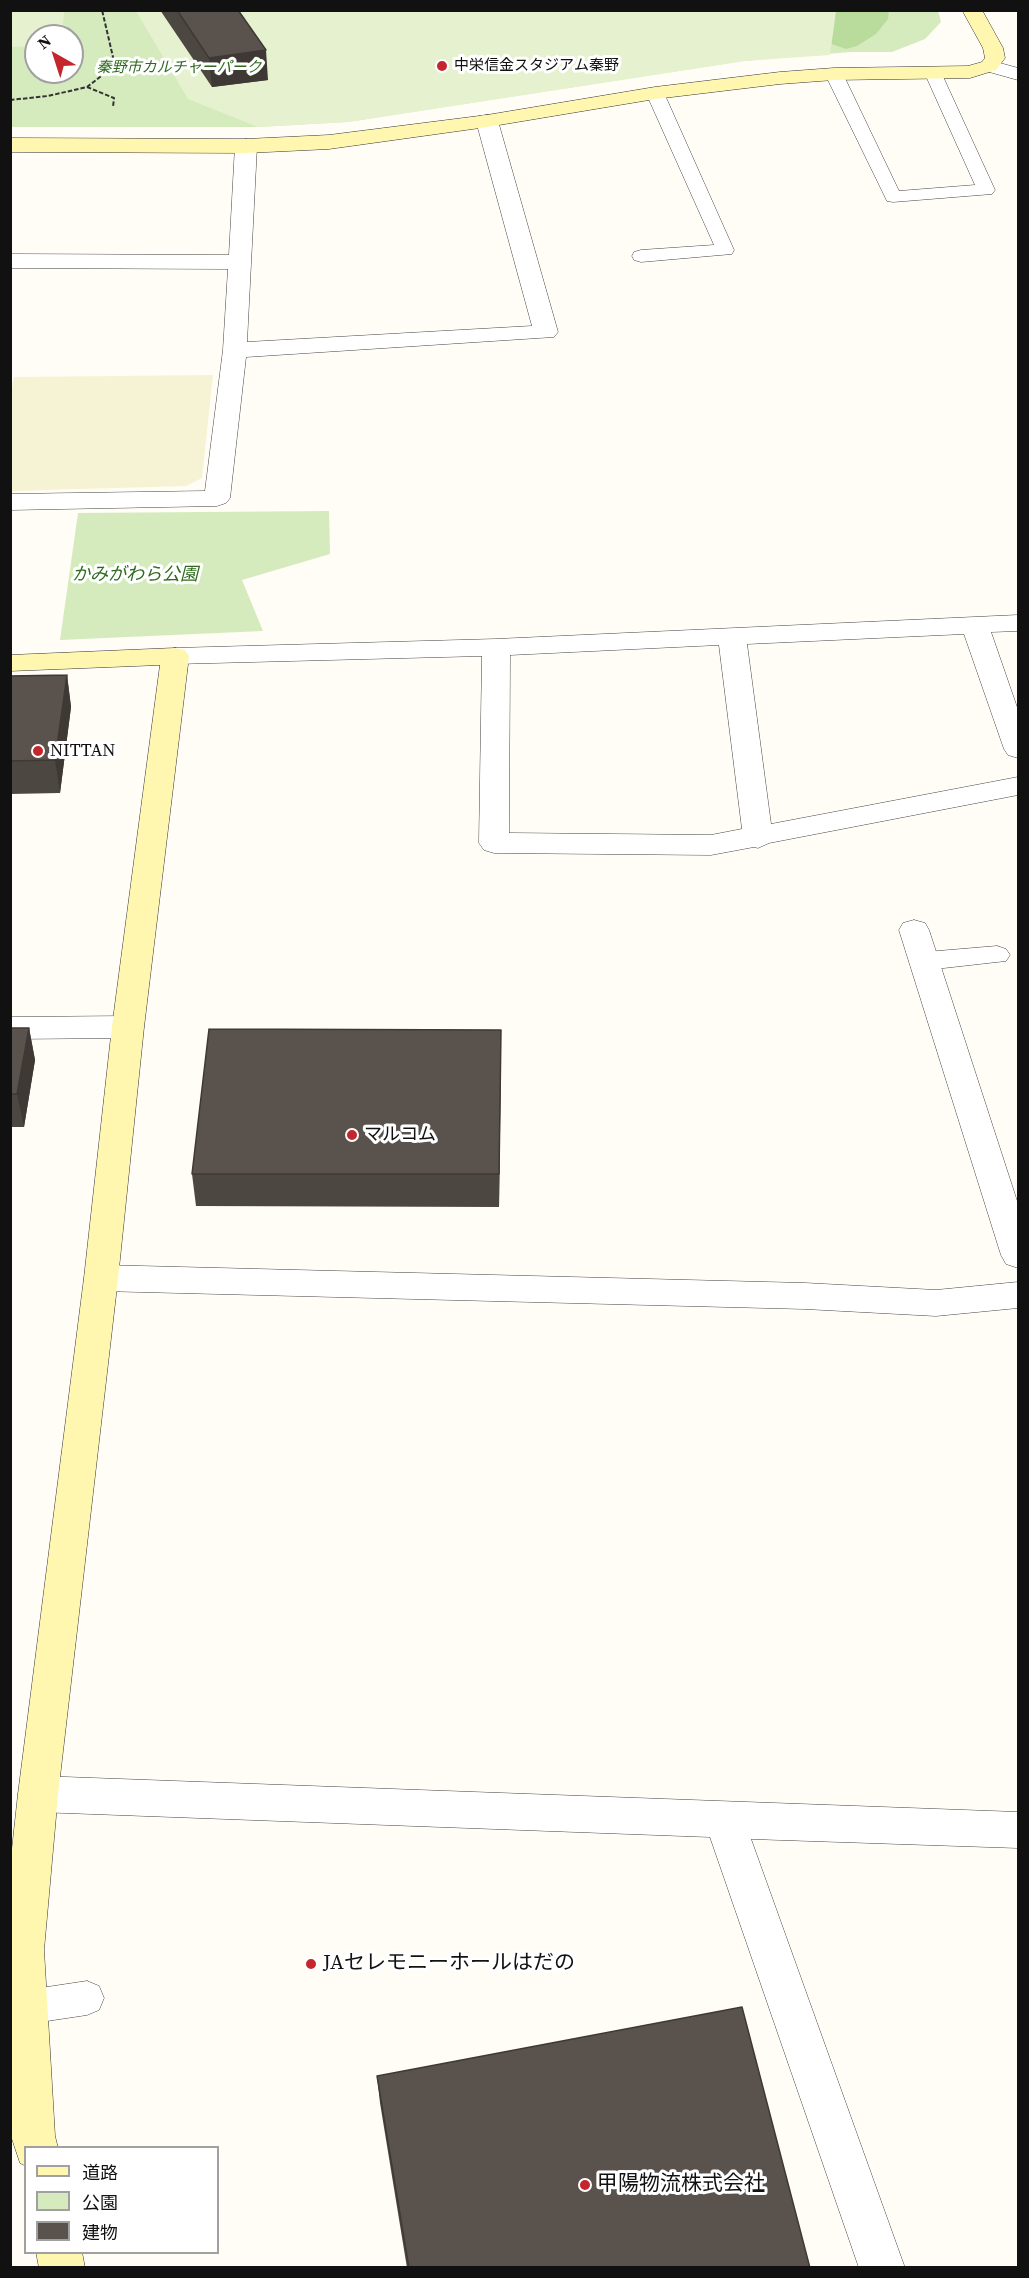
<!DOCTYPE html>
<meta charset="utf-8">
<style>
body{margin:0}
#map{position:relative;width:1029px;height:2278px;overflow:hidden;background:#fffdf5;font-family:"Source Serif 4","Noto Sans JP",serif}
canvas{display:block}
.frame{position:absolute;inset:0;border:12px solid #111;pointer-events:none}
.legend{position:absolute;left:24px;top:2146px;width:195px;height:108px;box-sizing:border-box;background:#fff;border:2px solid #a0a0a0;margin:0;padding:8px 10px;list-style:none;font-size:18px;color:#111}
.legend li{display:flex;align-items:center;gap:12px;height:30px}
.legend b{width:30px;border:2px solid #a0a0a0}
.north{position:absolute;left:24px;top:24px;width:60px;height:60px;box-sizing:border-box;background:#fff;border:2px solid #a0a0a0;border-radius:50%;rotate:321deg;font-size:16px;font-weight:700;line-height:24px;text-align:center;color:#111}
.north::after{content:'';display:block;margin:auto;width:21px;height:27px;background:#c4262e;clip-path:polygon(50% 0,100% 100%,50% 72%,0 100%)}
</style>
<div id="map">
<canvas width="1029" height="2278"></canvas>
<div class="frame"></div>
<ul class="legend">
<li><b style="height:8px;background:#fff6b0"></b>道路</li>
<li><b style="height:16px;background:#d5ebbd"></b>公園</li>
<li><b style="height:16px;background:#5a524d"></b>建物</li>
</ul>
<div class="north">N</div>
</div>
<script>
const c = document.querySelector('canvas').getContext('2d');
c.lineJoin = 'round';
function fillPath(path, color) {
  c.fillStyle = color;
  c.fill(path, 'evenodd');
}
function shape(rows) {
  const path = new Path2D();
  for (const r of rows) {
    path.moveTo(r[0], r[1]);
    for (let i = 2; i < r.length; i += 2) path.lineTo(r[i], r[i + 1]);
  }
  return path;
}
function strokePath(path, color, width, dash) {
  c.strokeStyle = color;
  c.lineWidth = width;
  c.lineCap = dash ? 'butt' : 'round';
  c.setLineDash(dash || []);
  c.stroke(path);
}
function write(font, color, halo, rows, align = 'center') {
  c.font = font + ' "Source Serif 4","Noto Sans JP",serif';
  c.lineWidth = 6;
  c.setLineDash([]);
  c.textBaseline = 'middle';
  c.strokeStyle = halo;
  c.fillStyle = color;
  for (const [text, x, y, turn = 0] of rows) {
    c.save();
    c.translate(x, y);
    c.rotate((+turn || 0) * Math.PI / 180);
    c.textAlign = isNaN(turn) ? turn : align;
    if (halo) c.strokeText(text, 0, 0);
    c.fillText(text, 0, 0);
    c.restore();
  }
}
const farmland = shape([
 [213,375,202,478,186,486,11,491,10,401,14,377]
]);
const green = shape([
 [938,10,941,22,925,39,892,52,850,52,744,61,348,122,258,127,11,127,11,11],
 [36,36,72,36,72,72,36,72],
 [329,511,330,554,242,580,263,631,60,640,78,513]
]);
const forest = shape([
 [817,11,889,11,888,19,876,34,857,46,846,49,826,42]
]);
const pitch = shape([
 [10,11,64,11,62,36,36,36,36,46,11,47],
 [136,11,836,11,830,55,744,61,348,122,258,127,188,99]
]);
const path = shape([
 [87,87,114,98,113,107],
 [10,100,48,96,87,87,109,70,113,57,102,10]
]);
const lane = shape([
 [834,69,840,70,843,74,899,191,975,185,925,74,928,70,940,70,995,190,992,194,893,202,887,201,825,74,828,70,834,69],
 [655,88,661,89,664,93,734,250,732,254,641,262,634,260,632,256,634,252,641,250,714,245,646,93,649,89,655,88],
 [997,946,1006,949,1010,955,1006,961,926,970,917,967,913,961,917,955,926,952,997,946],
 [87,1981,99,1986,104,1998,99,2010,87,2015,27,2024,15,2019,10,2009,15,1995,27,1990,87,1981]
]);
const street = shape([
 [989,60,1018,68,1018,80,982,70,979,66,982,62,989,60],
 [487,115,495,116,498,121,558,332,554,337,246,357,230,498,226,503,217,506,10,510,10,494,205,491,223,350,228,269,10,268,10,254,229,255,235,146,238,141,246,139,254,141,257,146,247,342,532,326,476,121,479,116,487,115],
 [1018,615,1018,631,991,632,1018,710,1018,758,1008,755,1004,749,964,634,747,644,771,824,1018,777,1018,795,769,843,758,848,754,847,711,855,494,853,484,850,479,843,482,656,175,664,165,662,161,656,165,650,175,648,496,639,1018,615],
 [719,645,742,829,711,835,509,833,510,655,719,645],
 [914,920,925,923,929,930,1018,1204,1018,1268,1006,1264,1001,1255,899,930,903,923,914,920],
 [128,1016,139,1019,144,1027,139,1035,128,1038,10,1039,10,1017,128,1016],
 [101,1265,805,1283,936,1290,1018,1282,1018,1308,936,1316,805,1309,101,1291,89,1287,84,1278,89,1269,101,1265],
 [38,1776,1018,1812,1018,1848,751,1839,905,2268,859,2268,710,1837,38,1812,24,1807,18,1794,24,1781,38,1776]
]);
const secondary = shape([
 [962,10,982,10,1003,48,1005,58,996,70,970,78,834,80,780,84,655,99,487,127,329,149,246,153,10,152,10,138,246,139,329,135,487,115,655,87,780,72,834,68,968,66,982,62,985,58,983,48,962,10],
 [175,648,185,650,189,656,144,1027,118,1278,58,1794,44,1950,55,2136,58,2148,26,2148,26,2166,20,2163,11,2136,10,1867,18,1794,84,1278,112,1027,160,665,10,671,10,655,175,648],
 [36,2252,82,2252,85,2268,39,2268,36,2252]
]);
const wall = shape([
 [160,10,238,10,268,80,212,87],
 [67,675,71,707,60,793,10,794,10,676],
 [10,1028,29,1028,35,1060,24,1127,10,1127],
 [501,1030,499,1207,196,1206,192,1174],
 [377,2076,810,2268,407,2268,380,2103]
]);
const shadedWall = shape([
 [266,50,268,80,212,87,209,58],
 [67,675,71,707,60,793,55,760],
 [29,1028,35,1060,24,1127,17,1094],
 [501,1030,501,1063,499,1207,499,1174]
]);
const building = shape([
 [177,10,238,10,266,50,209,58,177,10],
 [67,675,55,760,10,761,10,676,67,675],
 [10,1028,29,1028,17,1094,10,1094,10,1028],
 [209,1029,501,1030,499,1174,192,1174,209,1029],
 [742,2007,810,2268,409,2268,377,2076,742,2007]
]);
const markers = [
 [442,66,6,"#c4262e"],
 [38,751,6,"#c4262e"],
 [352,1135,6,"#c4262e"],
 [311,1964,6,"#c4262e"],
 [585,2185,6,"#c4262e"]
];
const farPoinames = [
 ["中栄信金スタジアム秦野",454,66]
];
const farParknames = [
 ["秦野市カルチャーパーク",179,68]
];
const parkNames = [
 ["かみがわら公園",135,575]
];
const poiNames = [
 ["NITTAN",50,751],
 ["マルコム",364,1135]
];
const nearPoinames = [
 ["JAセレモニーホールはだの",323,1964],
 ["甲陽物流株式会社",597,2185]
];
fillPath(farmland, '#f6f3d4');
fillPath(green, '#d5ebbd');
fillPath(forest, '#b9dc9c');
fillPath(pitch, '#e6f2cf');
strokePath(lane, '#444', 1);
strokePath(street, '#444', 1);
strokePath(secondary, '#333', 1);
strokePath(path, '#333', 2, [4.5, 2]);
fillPath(lane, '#fff');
fillPath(street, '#fff');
fillPath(secondary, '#fff6b0');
fillPath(wall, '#4d4742');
fillPath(shadedWall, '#3f3936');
fillPath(building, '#5a524d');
strokePath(building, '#3f3936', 1.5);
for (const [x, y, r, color] of markers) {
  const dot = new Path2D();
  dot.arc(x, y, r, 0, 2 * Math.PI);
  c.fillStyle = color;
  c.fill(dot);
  strokePath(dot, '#fff', 2);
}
write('15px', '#111', '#fff', farPoinames, 'left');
write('italic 15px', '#2f6b1f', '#fff', farParknames);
write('italic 18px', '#2f6b1f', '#fff', parkNames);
write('18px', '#111', '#fff', poiNames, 'left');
write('21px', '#111', '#fff', nearPoinames, 'left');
</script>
